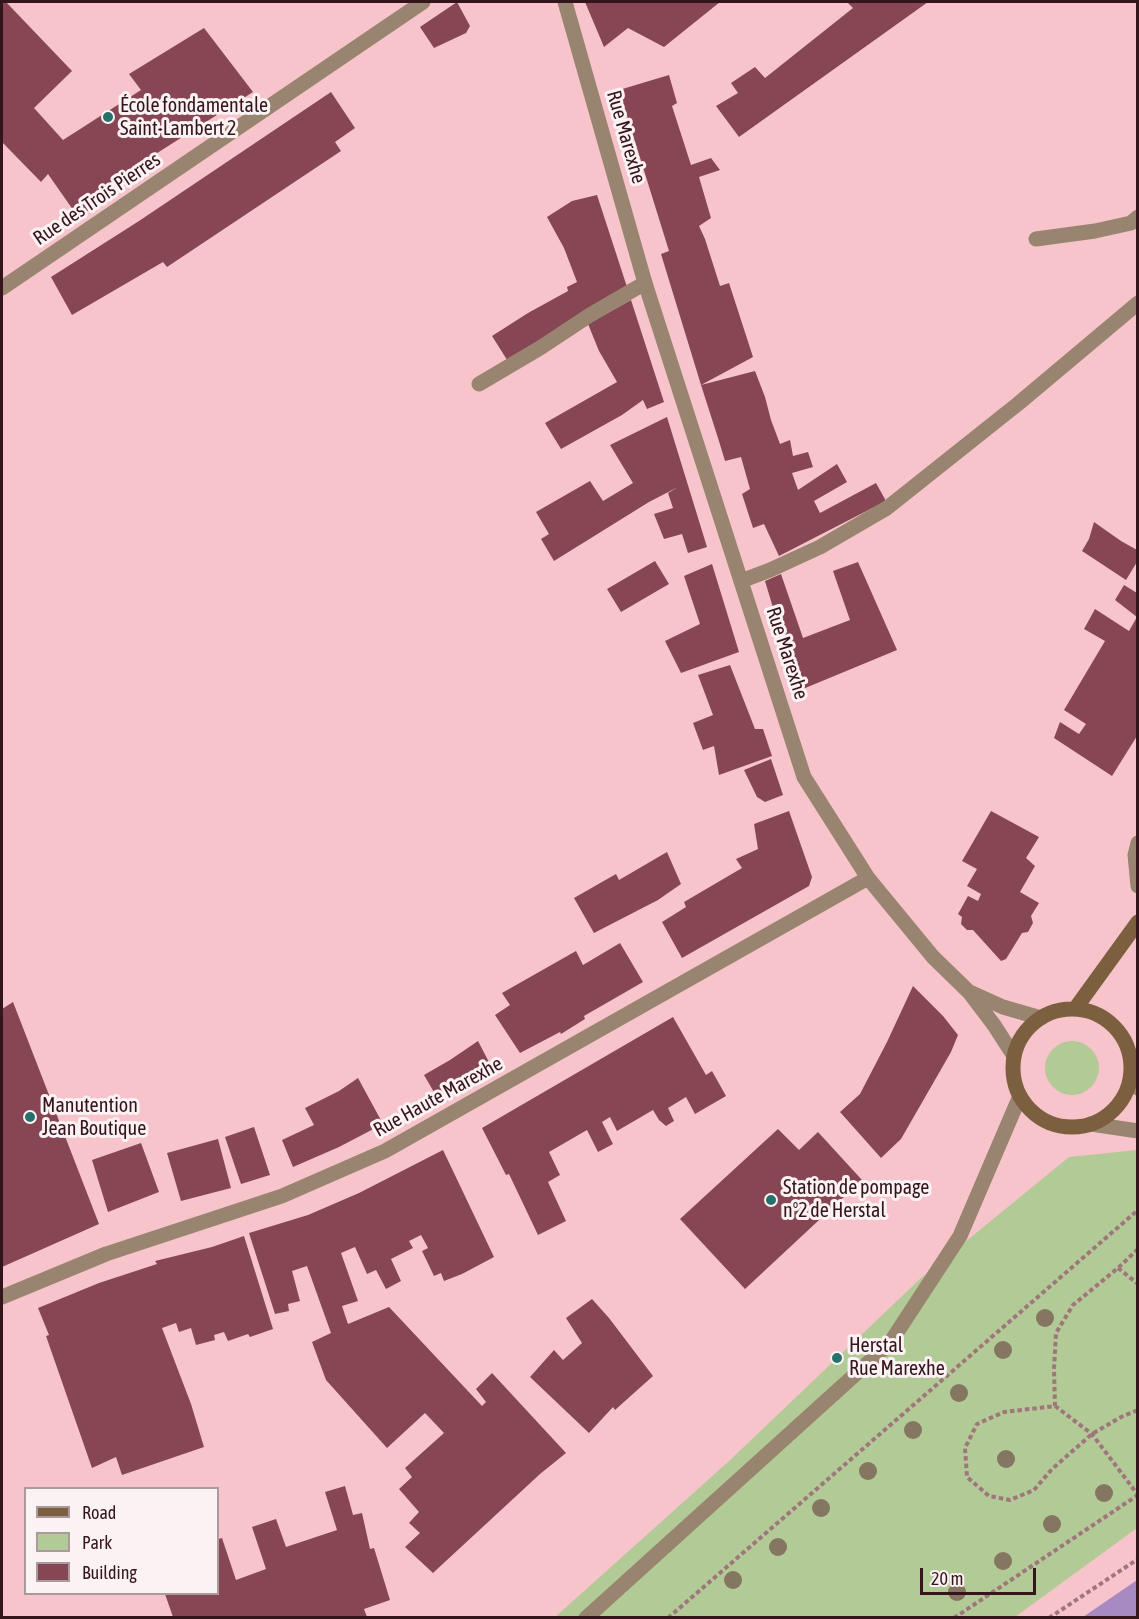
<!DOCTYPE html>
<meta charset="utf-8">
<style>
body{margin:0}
#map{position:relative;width:1139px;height:1619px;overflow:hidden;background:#f8c4cc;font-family:"Asap Condensed",sans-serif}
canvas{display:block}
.frame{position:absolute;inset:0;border:3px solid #34151b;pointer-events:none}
.legend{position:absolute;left:24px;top:1487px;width:195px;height:108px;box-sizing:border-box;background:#fbf2f3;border:2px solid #ab9a9d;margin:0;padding:8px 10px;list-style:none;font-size:18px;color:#34151b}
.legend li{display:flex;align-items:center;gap:12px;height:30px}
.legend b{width:30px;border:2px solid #ab9a9d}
.scale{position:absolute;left:920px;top:1568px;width:116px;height:27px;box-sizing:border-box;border:3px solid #34151b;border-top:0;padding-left:8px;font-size:18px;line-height:21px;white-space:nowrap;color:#34151b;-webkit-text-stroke:4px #fbf2f3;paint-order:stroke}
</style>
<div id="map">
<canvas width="1139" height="1619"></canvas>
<div class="frame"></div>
<ul class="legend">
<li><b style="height:8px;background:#7c5f3f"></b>Road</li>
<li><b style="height:16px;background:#b2ca96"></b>Park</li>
<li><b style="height:16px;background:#874653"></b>Building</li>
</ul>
<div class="scale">20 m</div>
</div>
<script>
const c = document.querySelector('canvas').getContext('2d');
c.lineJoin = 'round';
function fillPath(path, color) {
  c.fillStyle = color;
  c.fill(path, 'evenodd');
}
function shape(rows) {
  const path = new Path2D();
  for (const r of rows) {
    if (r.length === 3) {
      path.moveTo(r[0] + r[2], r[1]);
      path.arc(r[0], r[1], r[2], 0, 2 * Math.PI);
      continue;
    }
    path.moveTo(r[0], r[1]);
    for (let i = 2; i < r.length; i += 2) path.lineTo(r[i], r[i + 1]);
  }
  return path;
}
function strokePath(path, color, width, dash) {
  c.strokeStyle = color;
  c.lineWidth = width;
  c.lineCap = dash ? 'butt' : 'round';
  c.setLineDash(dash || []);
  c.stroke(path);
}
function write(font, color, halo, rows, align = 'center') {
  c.font = font + ' "Asap Condensed",sans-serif';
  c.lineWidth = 6;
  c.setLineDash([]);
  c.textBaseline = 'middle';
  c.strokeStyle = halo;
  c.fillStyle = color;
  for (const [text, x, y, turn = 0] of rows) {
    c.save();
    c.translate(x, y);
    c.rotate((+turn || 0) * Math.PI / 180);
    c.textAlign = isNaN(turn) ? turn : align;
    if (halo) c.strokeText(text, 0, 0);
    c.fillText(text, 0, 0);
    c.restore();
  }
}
const green = shape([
 [1072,1068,27],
 [1137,1150,1137,1528,1015,1617,554,1618,728,1462,921,1278,1069,1157]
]);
const water = shape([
 [1137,1580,1137,1617,1083,1617]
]);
const building = shape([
 [2,2,6,2,72,71,34,108,63,140,141,90,129,74,204,28,253,92,96,192,102,202,78,217,48,174,41,182,2,142],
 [457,2,470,26,466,33,434,48,420,27],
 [585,2,720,2,664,47,628,28,604,47],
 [847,2,928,2,739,137,716,106,738,93,731,83,755,67,765,78,853,8],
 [669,75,677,103,672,106,691,165,711,158,720,170,699,177,711,218,699,226,705,239,720,286,729,283,753,357,701,385,755,371,765,397,771,420,780,444,790,440,793,456,808,452,813,467,792,473,798,490,837,464,847,482,814,501,820,513,876,483,886,501,779,556,764,524,753,528,742,494,750,489,741,457,725,461,718,438,701,385,661,254,669,251,619,90],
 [331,92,355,128,335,142,341,151,167,267,163,262,72,315,51,277,139,221],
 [597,195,628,290,509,363,492,336,528,313,568,291,567,287,577,282,564,248,547,217,572,201],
 [631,300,664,402,647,409,643,400,622,415,561,449,545,423,617,382,599,351,588,324],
 [667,417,707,547,688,553,682,534,664,539,654,514,673,508,668,493,678,487,649,502,554,561,541,539,549,534,536,512,590,481,603,501,633,483,610,445],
 [1094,522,1121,541,1137,550,1137,562,1126,580,1082,551,1089,539],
 [655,561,669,584,621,612,607,589],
 [858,562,897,650,798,691,765,581,781,574,803,638,850,620,833,571],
 [712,564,739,652,681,673,665,641,700,624,684,576],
 [1124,585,1137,593,1137,736,1112,776,1054,738,1060,722,1079,734,1086,724,1064,710,1105,641,1084,629,1095,609,1129,631,1137,617,1115,600],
 [730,665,755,729,763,729,772,756,719,775,714,746,703,750,693,723,713,715,698,675],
 [771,759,783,795,765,802,757,797,744,770],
 [789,811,812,877,809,886,682,958,662,922,686,907,684,902,742,868,736,859,758,849,754,824],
 [991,811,1039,837,1026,858,1035,866,1020,892,1039,903,1031,916,1033,923,1028,932,1022,933,1006,959,1001,961,973,930,967,930,961,924,962,917,958,914,968,896,978,901,981,894,967,886,977,869,962,861],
 [667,852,681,884,658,900,594,933,574,898,616,874,619,880],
 [620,943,643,982,584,1016,585,1019,561,1034,560,1032,520,1053,495,1015,510,1005,502,993,576,951,583,965],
 [913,986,943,1016,958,1035,951,1052,901,1139,881,1158,840,1112,860,1094,887,1042],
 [13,1002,99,1224,2,1267,2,1009],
 [673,1017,706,1075,712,1071,726,1096,695,1114,686,1097,668,1108,674,1121,666,1126,659,1120,653,1110,617,1131,610,1117,602,1122,613,1144,598,1152,587,1130,549,1152,560,1175,548,1182,566,1221,538,1235,509,1174,506,1175,482,1128],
 [478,1041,491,1066,465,1085,438,1099,424,1075,450,1060],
 [358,1078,383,1124,339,1147,293,1167,282,1140,314,1125,305,1108,339,1091],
 [254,1127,270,1175,241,1184,225,1137],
 [778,1129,799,1150,818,1132,862,1180,745,1289,680,1219],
 [218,1139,231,1188,181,1201,167,1153],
 [141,1143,159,1192,108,1212,92,1160],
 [443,1150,494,1257,462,1274,444,1281,441,1273,434,1276,422,1251,428,1248,421,1235,409,1241,413,1248,391,1259,401,1281,386,1289,376,1270,367,1274,355,1247,341,1253,358,1301,342,1306,348,1324,389,1307,482,1406,486,1402,476,1389,492,1373,566,1453,540,1474,433,1573,405,1547,420,1533,409,1523,419,1512,399,1489,412,1477,405,1468,444,1433,425,1413,387,1448,326,1380,312,1342,331,1333,307,1266,292,1271,300,1301,288,1304,289,1311,275,1314,249,1233,308,1215,359,1193],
 [244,1236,273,1329,250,1337,248,1334,228,1341,224,1332,214,1335,215,1340,196,1345,191,1328,179,1332,176,1323,162,1328,191,1404,204,1447,122,1475,116,1457,92,1468,46,1336,49,1335,38,1308,99,1283,157,1264,155,1261,212,1247],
 [592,1299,609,1318,653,1376,615,1410,613,1407,589,1433,530,1377,554,1350,563,1360,582,1343,566,1318],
 [345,1486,353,1515,362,1513,370,1549,374,1548,390,1600,364,1609,367,1617,173,1617,165,1594,218,1594,218,1539,222,1538,236,1580,266,1569,252,1527,276,1519,286,1547,337,1530,325,1492]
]);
const path = shape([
 [1138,1249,1118,1268,1073,1305,1056,1333,1054,1369,1055,1406,1004,1412,977,1424,965,1448,967,1477,989,1496,1010,1500,1034,1490,1052,1469,1092,1434,1121,1417,1138,1410],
 [1118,1268,1138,1284],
 [1055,1406,1092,1434,1138,1495],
 [668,1618,1138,1210],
 [954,1618,1138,1495],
 [1049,1618,1138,1559]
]);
const lane = shape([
 [1036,239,1095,231,1131,223,1138,217],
 [479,384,540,348,590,315,645,283],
 [741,581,770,570,820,547,887,508,1019,403,1138,303],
 [1138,843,1135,855,1138,886]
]);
const street = shape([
 [565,2,645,283,804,777,868,878,933,957,969,992,994,1025,1014,1056],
 [2,288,423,2],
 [972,993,1003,1007,1041,1018],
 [1130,1081,1138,1088],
 [1091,1124,1138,1131],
 [2,1297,106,1254,282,1196,385,1151,868,878],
 [586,1618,890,1343,960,1236,1020,1096]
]);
const secondary = shape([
 [1075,1009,1138,922],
 [1072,1068,59]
]);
const trees = [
 [1045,1318],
 [1003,1350],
 [959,1393],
 [913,1430],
 [1006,1459],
 [868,1471],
 [1104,1493],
 [821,1508],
 [1052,1524],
 [778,1547],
 [1003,1561],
 [733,1580],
 [957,1592]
];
const markers = [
 [108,117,6,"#27706b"],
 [30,1117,6,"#27706b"],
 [771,1200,6,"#27706b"],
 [837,1358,6,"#27706b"]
];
const poiNames = [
 ["École fondamentale",120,106],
 ["Saint-Lambert 2",120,129],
 ["Manutention",42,1106],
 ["Jean Boutique",42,1129],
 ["Station de pompage",783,1188],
 ["n°2 de Herstal",783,1211],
 ["Herstal",849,1346],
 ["Rue Marexhe",849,1369]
];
const streetNames = [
 ["Rue Marexhe",626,137,74],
 ["Rue des Trois Pierres",97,199,-34],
 ["Rue Marexhe",787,653,72],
 ["Rue Haute Marexhe",438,1097,-29]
];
fillPath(green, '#b2ca96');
fillPath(water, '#a88ac3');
fillPath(building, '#874653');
strokePath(path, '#a0767d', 4, [4.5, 3]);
strokePath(lane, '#99856f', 15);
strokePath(street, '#99856f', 15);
strokePath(secondary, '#7c5f3f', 15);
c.fillStyle = '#847661';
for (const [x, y] of trees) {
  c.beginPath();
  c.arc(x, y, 9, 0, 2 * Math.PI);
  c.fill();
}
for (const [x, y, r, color] of markers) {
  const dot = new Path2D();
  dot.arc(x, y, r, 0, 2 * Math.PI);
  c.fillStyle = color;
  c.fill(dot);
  strokePath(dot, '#fbf2f3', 2);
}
write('20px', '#34151b', '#fbf2f3', poiNames, 'left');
write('20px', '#34151b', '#fbf2f3', streetNames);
</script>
